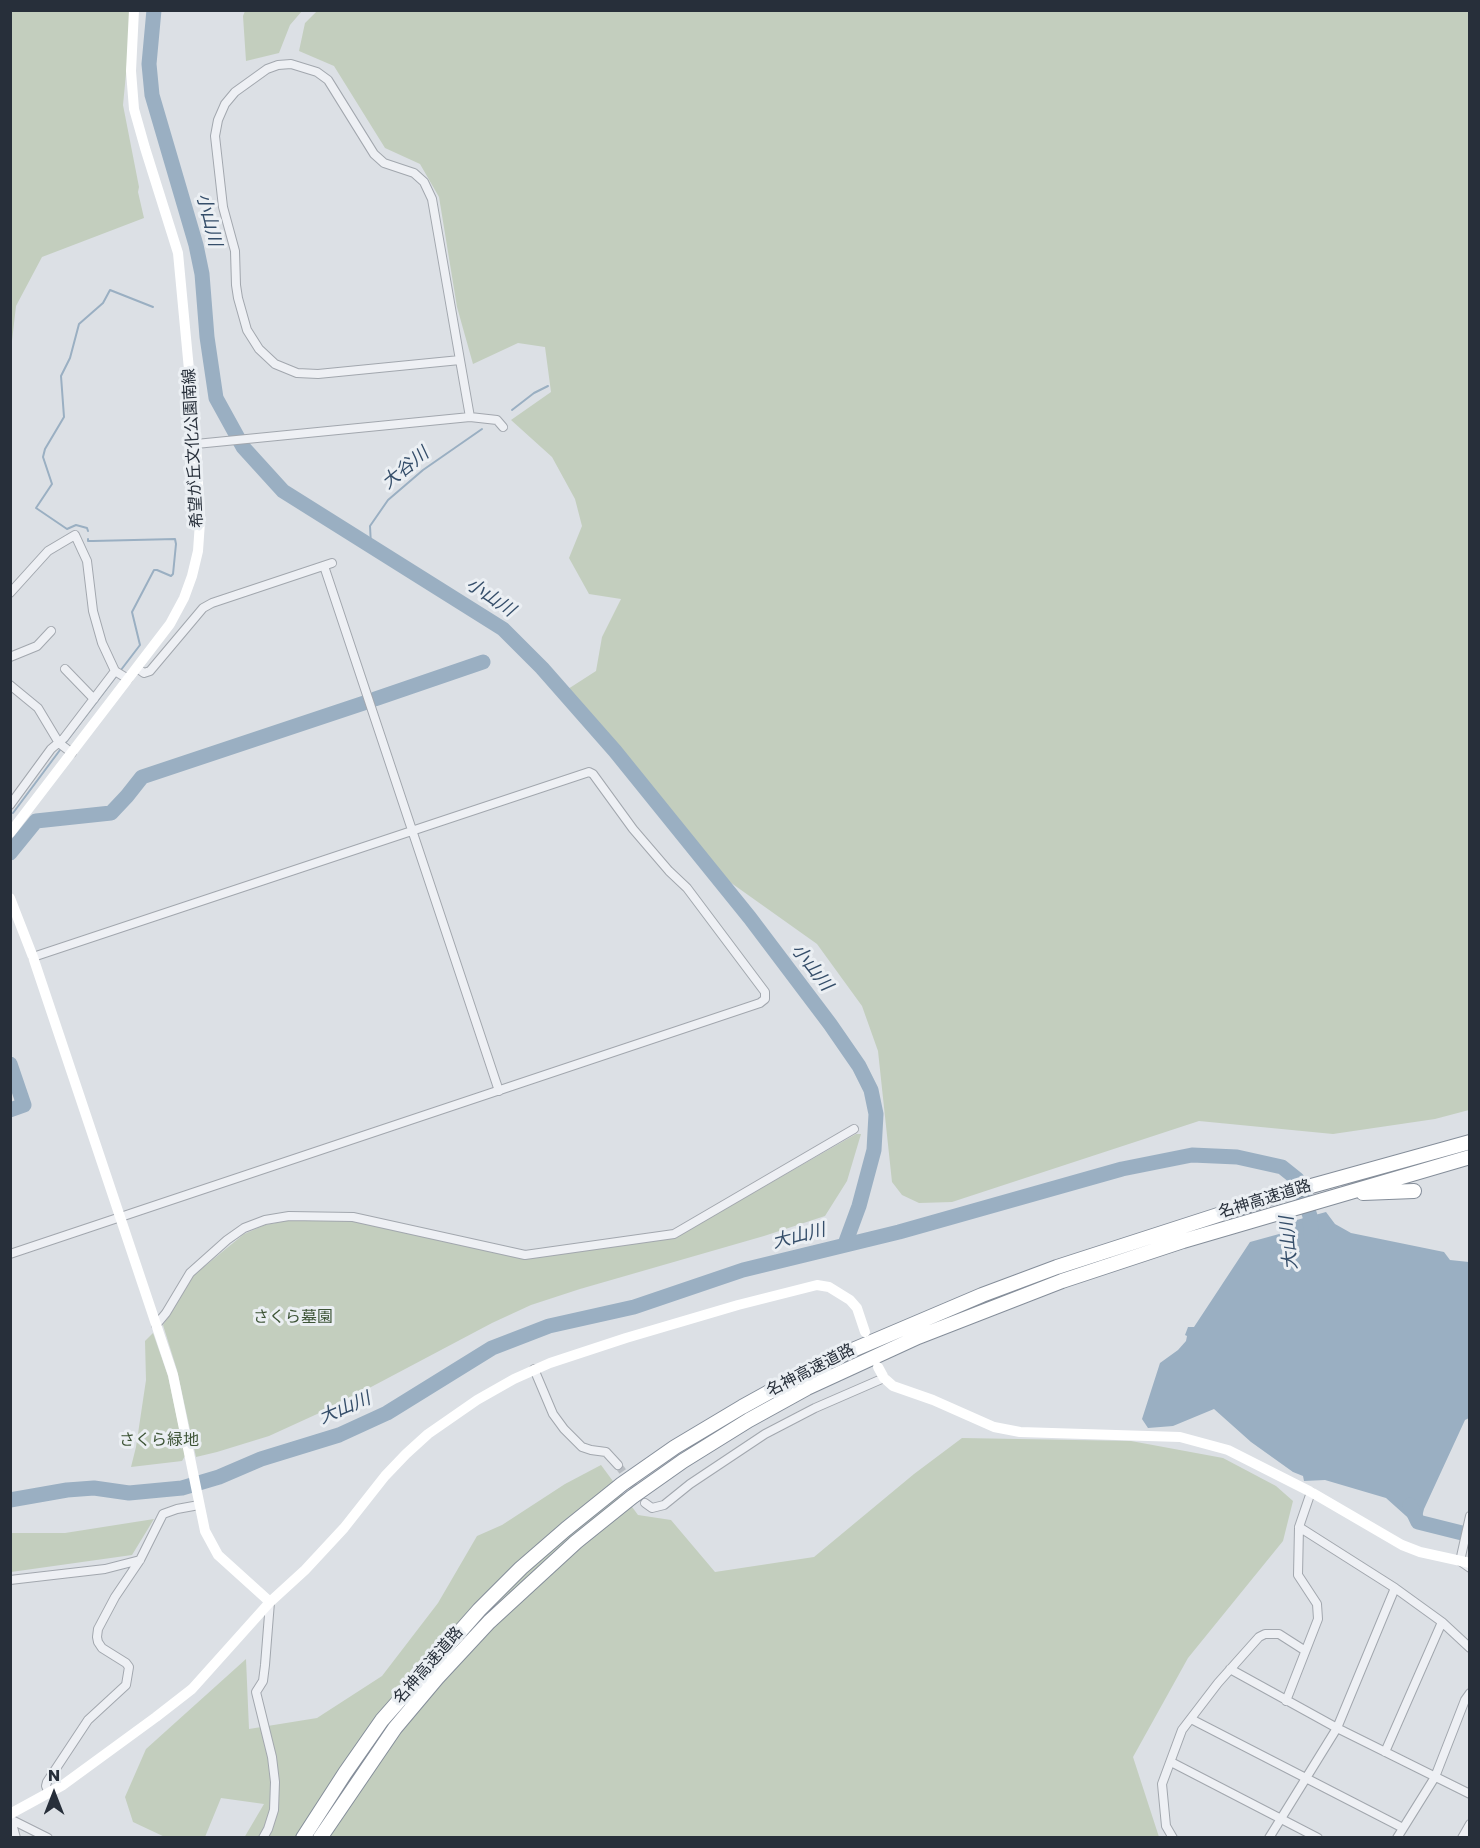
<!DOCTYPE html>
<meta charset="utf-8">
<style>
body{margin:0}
#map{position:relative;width:1480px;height:1848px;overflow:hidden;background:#dce0e5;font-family:Poppins,sans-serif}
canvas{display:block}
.frame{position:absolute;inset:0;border:12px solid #272f3a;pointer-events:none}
.north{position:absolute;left:24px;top:1764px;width:60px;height:60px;-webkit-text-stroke:4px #ebeff3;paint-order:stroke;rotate:0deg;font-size:16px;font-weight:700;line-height:24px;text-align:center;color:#272f3a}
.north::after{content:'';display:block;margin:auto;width:21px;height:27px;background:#272f3a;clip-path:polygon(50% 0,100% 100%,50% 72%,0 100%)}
</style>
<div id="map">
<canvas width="1480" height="1848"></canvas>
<div class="frame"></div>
<div class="north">N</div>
</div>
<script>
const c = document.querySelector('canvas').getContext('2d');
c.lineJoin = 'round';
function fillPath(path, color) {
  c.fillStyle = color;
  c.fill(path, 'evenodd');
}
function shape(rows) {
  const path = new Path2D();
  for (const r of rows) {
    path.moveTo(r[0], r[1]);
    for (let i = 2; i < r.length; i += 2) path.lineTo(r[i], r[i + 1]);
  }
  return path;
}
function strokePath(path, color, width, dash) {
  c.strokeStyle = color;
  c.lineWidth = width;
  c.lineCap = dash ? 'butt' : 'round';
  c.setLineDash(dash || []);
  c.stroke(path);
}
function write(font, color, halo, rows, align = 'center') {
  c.font = font + ' Poppins,"Noto Sans JP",sans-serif';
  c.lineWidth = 6;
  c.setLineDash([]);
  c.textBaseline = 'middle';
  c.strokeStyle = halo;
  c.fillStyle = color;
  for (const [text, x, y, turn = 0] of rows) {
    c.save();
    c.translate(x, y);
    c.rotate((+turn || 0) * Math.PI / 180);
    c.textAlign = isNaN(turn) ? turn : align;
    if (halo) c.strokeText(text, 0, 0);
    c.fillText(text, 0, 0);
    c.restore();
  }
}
const green = shape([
 [318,10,1469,11,1469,1110,1435,1119,1333,1134,1199,1121,952,1202,919,1203,902,1195,892,1182,878,1051,862,1006,817,944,727,880,568,689,596,671,602,637,621,599,589,594,569,558,582,526,575,499,552,457,511,420,551,392,545,347,518,343,473,364,457,307,439,197,420,164,385,148,334,66,299,51,305,23],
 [11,11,132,11,123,105,139,187,138,192,144,218,42,257,16,306,12,341,11,381],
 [245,11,245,10,302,11,290,25,279,53,246,61,243,16],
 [856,1134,861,1134,847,1181,825,1216,764,1236,580,1289,531,1305,492,1323,339,1404,269,1436,217,1452,196,1457,177,1370,163,1325,194,1275,244,1234,265,1225,286,1221,352,1221,527,1259,676,1237],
 [153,1333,168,1376,185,1456,182,1461,131,1467,136,1447,146,1380,145,1341],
 [962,1438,1131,1441,1223,1458,1276,1486,1293,1501,1283,1541,1188,1658,1133,1757,1159,1837,244,1838,264,1804,221,1798,205,1837,167,1838,133,1822,125,1797,146,1749,246,1659,249,1729,317,1718,382,1676,438,1603,477,1536,502,1525,565,1484,601,1465,638,1515,671,1520,715,1572,814,1557,914,1474],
 [154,1519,132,1555,11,1572,11,1533,65,1533]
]);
const water = shape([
 [1326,1212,1335,1224,1351,1233,1444,1252,1450,1260,1469,1262,1469,1418,1465,1420,1424,1509,1421,1521,1415,1524,1386,1498,1325,1480,1304,1481,1303,1476,1293,1472,1251,1442,1214,1409,1173,1426,1148,1428,1142,1419,1160,1363,1178,1350,1186,1341,1187,1336,1185,1335,1188,1327,1194,1327,1250,1242,1290,1231,1293,1227,1293,1221]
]);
const stream = shape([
 [512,410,534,393,548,386],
 [88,531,87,528,76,525,67,529,36,508,52,484,43,457,45,449,64,417,61,376,70,358,79,324,103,303,110,290,153,307],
 [371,546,370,526,388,500,423,470,482,429],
 [66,742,140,645,132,612,154,570,157,570,171,576,173,574,176,544,175,539,93,541,88,541,88,539],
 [13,813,60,750]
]);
const river = shape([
 [154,10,149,64,152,95,196,245,202,274,207,337,216,398,243,447,283,491,503,629,542,668,615,751,750,918,830,1024,859,1066,871,1090,876,1114,874,1150,859,1206,845,1244],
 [375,699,483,662],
 [10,853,36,821,111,813,127,796,142,777,364,703],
 [10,1064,24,1105,10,1110],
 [10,1500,67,1490,94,1488,129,1493,182,1488,219,1477,261,1459,339,1435,387,1413,492,1348,549,1326,634,1307,743,1270,899,1232,1122,1169,1192,1155,1237,1157,1282,1167,1297,1179,1310,1216,1311,1235],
 [1410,1505,1418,1522,1470,1535]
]);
const streetTunnel = shape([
 [618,1465,639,1494]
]);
const street = shape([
 [460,360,318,374,297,373,275,364,259,349,247,330,238,298,236,285,235,251,223,207,215,136,218,120,225,104,235,92,267,69,278,65,291,64,317,72,328,80,374,154,384,163,414,173,424,182,432,199,460,360,470,417],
 [196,444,470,417,497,420,503,427],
 [324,566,499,1091],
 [10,593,48,551,75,535,87,561,93,611,102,643,115,671,128,679],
 [10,657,37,646,51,631],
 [137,668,144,673,150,671,203,608,212,603,332,563],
 [65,669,94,699],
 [10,685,38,708,59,743,72,753],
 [10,805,51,749,64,738,115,671],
 [10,1254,760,1003,765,999,765,992,687,888,669,871,633,829,593,774,589,772,33,957],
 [156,1325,166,1313,190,1273,227,1240,244,1228,265,1220,289,1216,353,1217,525,1255,674,1234,854,1129],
 [534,1369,553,1414,564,1429,582,1447,591,1450,606,1452,618,1465],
 [645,1503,652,1508,664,1505,690,1484,765,1434,815,1408,884,1378],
 [1470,1516,1460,1561,1470,1568],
 [1299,1527,1395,1588,1442,1622,1470,1648],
 [10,1580,105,1569,140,1560],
 [1230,1669,1337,1728,1470,1794],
 [1286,1701,1318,1619,1317,1604,1298,1575,1299,1527,1311,1492],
 [1191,1719,1403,1828],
 [1385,1752,1442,1622],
 [1171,1762,1318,1838],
 [49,1793,46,1786,47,1782,88,1720,126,1685,129,1667,126,1663,102,1648,98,1642,97,1637,98,1629,115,1597,140,1560,163,1514,177,1509,199,1505],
 [10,1819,48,1838],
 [11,1820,16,1838],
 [263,1838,268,1829,274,1810,275,1782,272,1757,256,1692,263,1681,265,1665,270,1602],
 [1173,1838,1166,1826,1162,1784,1182,1730,1218,1683,1259,1637,1265,1634,1279,1634,1304,1650],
 [1269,1838,1337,1728,1395,1588],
 [1397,1838,1435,1777,1465,1700,1470,1693],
 [1462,1838,1470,1824]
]);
const secondary = shape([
 [10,833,170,624,184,598,192,576,198,551,200,522,196,444,178,253,145,148,134,109,131,71,134,10],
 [10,898,33,957,173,1375,205,1531,218,1555,270,1602],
 [878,1367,884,1378,893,1386,933,1400,994,1427,1020,1432,1180,1437,1228,1450,1311,1492,1402,1545,1420,1552,1470,1563],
 [10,1814,63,1785,156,1717,192,1689,270,1602,305,1570,344,1528,385,1476,406,1454,428,1434,477,1400,514,1379,550,1363,626,1338,738,1305,817,1285,829,1287,850,1300,857,1308,865,1332]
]);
const highway = shape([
 [1363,1193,1414,1191],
 [303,1838,345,1773,382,1720,479,1610,521,1568,566,1529,622,1484,675,1447,742,1407,800,1375,855,1349,982,1295,1057,1267,1286,1193,1470,1142],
 [320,1838,395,1728,437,1678,489,1622,576,1542,632,1497,683,1461,749,1420,807,1388,918,1337,1062,1281,1183,1241,1470,1157]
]);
const streetNames = [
 ["希望が丘文化公園南線",194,448,-93],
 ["名神高速道路",1265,1200,-17],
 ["名神高速道路",811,1371,-27],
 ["名神高速道路",429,1666,-49]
];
const parkNames = [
 ["さくら墓園",293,1318],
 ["さくら緑地",159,1441]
];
const waterNames = [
 ["小山川",208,220,76],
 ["大谷川",406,469,-39],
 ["小山川",490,598,34],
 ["小山川",811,968,52],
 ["大山川",799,1237,-14],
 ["大山川",1290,1243,-95],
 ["大山川",345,1409,-23]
];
fillPath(green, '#c3cebe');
fillPath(water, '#9aafc2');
strokePath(stream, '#9aafc2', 2);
strokePath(river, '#9aafc2', 15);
strokePath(streetTunnel, '#b8bdc3', 8, [8, 4]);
strokePath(street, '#a2a7ae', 10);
strokePath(highway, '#858e9a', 16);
strokePath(street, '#eef0f4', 8);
strokePath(secondary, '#fff', 10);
strokePath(highway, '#fff', 14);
write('16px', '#272f3a', '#ebeff3', streetNames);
write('16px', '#3d5436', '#ebeff3', parkNames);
write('italic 18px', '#354e6a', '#ebeff3', waterNames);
</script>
